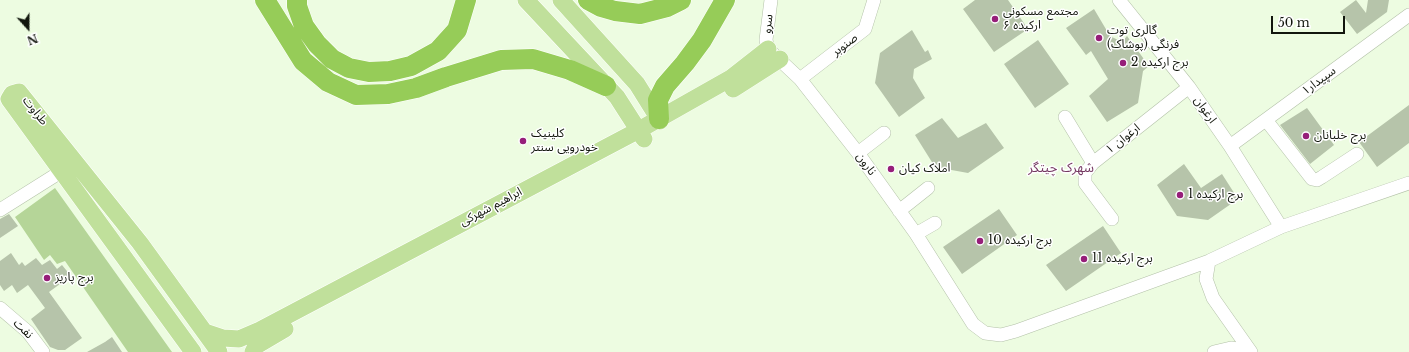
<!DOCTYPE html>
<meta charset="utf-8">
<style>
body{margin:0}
#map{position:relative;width:1409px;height:352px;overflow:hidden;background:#edfce1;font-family:"Libre Baskerville",serif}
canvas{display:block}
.north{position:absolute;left:8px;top:8px;width:40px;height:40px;-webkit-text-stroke:3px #fff;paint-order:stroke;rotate:159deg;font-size:11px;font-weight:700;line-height:16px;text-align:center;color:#12160d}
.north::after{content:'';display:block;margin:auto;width:14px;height:18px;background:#12160d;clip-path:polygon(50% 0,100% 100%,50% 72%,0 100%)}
.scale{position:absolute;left:1271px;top:16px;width:74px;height:18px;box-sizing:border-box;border:2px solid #12160d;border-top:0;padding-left:5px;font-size:12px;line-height:14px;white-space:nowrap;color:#12160d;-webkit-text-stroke:3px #fff;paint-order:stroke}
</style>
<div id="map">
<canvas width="1409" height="352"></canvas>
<div class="north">N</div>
<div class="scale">50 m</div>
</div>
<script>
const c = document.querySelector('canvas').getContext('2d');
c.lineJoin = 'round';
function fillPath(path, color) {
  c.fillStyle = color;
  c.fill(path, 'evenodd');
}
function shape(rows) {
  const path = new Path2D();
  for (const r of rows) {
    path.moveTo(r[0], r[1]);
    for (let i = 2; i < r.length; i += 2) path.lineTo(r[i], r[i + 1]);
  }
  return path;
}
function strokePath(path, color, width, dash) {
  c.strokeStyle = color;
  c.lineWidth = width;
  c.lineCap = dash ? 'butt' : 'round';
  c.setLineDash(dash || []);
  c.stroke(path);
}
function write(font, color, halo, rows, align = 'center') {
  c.font = font + ' "Libre Baskerville","Noto Sans Arabic",serif';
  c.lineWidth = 3;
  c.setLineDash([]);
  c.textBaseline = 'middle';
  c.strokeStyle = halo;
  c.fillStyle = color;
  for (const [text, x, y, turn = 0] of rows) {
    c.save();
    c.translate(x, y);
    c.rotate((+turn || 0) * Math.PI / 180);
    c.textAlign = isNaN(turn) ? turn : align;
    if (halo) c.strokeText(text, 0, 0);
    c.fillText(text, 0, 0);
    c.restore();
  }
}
const green = shape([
 [55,188,172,352,128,352,65,261,57,264,50,255,44,260,15,217]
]);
const building = shape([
 [975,0,1008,0,1028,29,994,52,963,9],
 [1356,0,1366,13,1368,0,1389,0,1387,12,1357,34,1340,12],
 [1094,9,1110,36,1122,42,1127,36,1149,66,1143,71,1138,103,1107,122,1089,96,1108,79,1091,51,1086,55,1066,28],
 [912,30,925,52,928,50,932,59,914,69,913,78,925,98,899,117,875,83,880,53],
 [1038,40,1069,84,1035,108,1004,64],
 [1409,105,1409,143,1377,167,1359,142],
 [1307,108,1334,145,1310,164,1280,125],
 [942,118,958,138,986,123,1004,148,968,173,935,167,915,135],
 [1184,164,1201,188,1222,174,1238,199,1208,220,1177,216,1157,185],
 [999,209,1017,235,962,274,943,247],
 [9,214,18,226,0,238,0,219],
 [1103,226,1121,253,1066,291,1046,265],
 [11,253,19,265,22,262,25,266,36,258,42,265,50,260,57,269,62,265,71,276,49,292,82,338,65,350,58,350,50,347,31,319,45,308,28,285,17,293,12,285,4,291,0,285,0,261],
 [112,337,122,352,87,352,105,342]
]);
const minor = shape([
 [771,0,766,40,768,49,800,79,858,153,916,234,935,223],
 [1119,0,1189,87,1230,146,1281,227],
 [800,79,865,29,874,0],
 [1065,117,1093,163],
 [1266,120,1312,179,1317,180,1322,177,1357,154],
 [1230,146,1409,15],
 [858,153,884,133],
 [0,210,62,171],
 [899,211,928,188],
 [1112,219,1085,183,1085,173,1093,163,1189,87],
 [916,234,973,324,985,333,1001,335,1016,331,1209,261,1281,227,1409,183],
 [1209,261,1206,279,1213,298,1251,352],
 [0,308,28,332,43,352],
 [1214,352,1231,348,1250,351]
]);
const major = shape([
 [526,0,617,97,644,139],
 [561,0,637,84,660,121],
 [733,89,780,59],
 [205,332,223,338,239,339,260,330,639,130,731,78,768,49],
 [193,352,9,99,12,94,19,92,140,243,219,352],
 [253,352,256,346,285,329]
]);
const highway = shape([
 [265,0,303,61,328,82,356,95,388,94,416,88,446,77,501,60,533,59,570,70,606,86],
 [297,0,297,6,304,26,317,44,332,59,349,68,369,72,390,71,411,66,438,51,457,30,466,0],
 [588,0,601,7,615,11,640,14,667,7,681,0],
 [659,119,658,100,665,86,685,63,702,40,725,0]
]);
const markers = [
 [995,19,4,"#961e79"],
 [1099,38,4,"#961e79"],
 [1123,63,4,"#961e79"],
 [1306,136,4,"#961e79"],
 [523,141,4,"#961e79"],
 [891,169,4,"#961e79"],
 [1180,195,4,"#961e79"],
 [980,241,4,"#961e79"],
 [1084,259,4,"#961e79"],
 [47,278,4,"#961e79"]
];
const poiNames = [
 ["مجتمع مسکونی",1003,12],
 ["ارکیده ۶",1003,26],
 ["گالری توت",1107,31],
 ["فرنگی (پوشاک)",1107,45],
 ["برج ارکیده 2",1131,63],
 ["کلینیک",531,134],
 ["خودرویی سنتر",531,148],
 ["برج خلبانان",1314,136],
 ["املاک کیان",899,169],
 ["برج ارکیده 1",1188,195],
 ["برج ارکیده 10",988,241],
 ["برج ارکیده 11",1092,259],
 ["برج پاریز",55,278]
];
const streetNames = [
 ["سرو",768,24,-83],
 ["صنوبر",845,45,-37],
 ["سپیدار۱",1319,81,-36],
 ["ارغوان",1205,110,55],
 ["طراوت",35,111,52],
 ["ارغوان ۱",1123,139,-38],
 ["نارون",866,164,54],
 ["ابراهیم شهرکی",491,207,-28],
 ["نفت",23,329,44]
];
const neighbourhoodNames = [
 ["شهرک چیتگر",1061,168]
];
fillPath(green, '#b5d598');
fillPath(building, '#b6c4aa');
strokePath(minor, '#b3c1a8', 14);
strokePath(major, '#fff', 18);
strokePath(highway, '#fff', 21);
strokePath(minor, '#fff', 13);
strokePath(major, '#c0e09b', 17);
strokePath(highway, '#96cc58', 20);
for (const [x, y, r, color] of markers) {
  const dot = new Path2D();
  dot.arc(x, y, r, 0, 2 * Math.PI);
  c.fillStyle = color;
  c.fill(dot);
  strokePath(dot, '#fff', 1.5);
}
write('12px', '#12160d', '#fff', poiNames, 'left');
write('12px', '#12160d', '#fff', streetNames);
write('13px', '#753962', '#fff', neighbourhoodNames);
</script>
